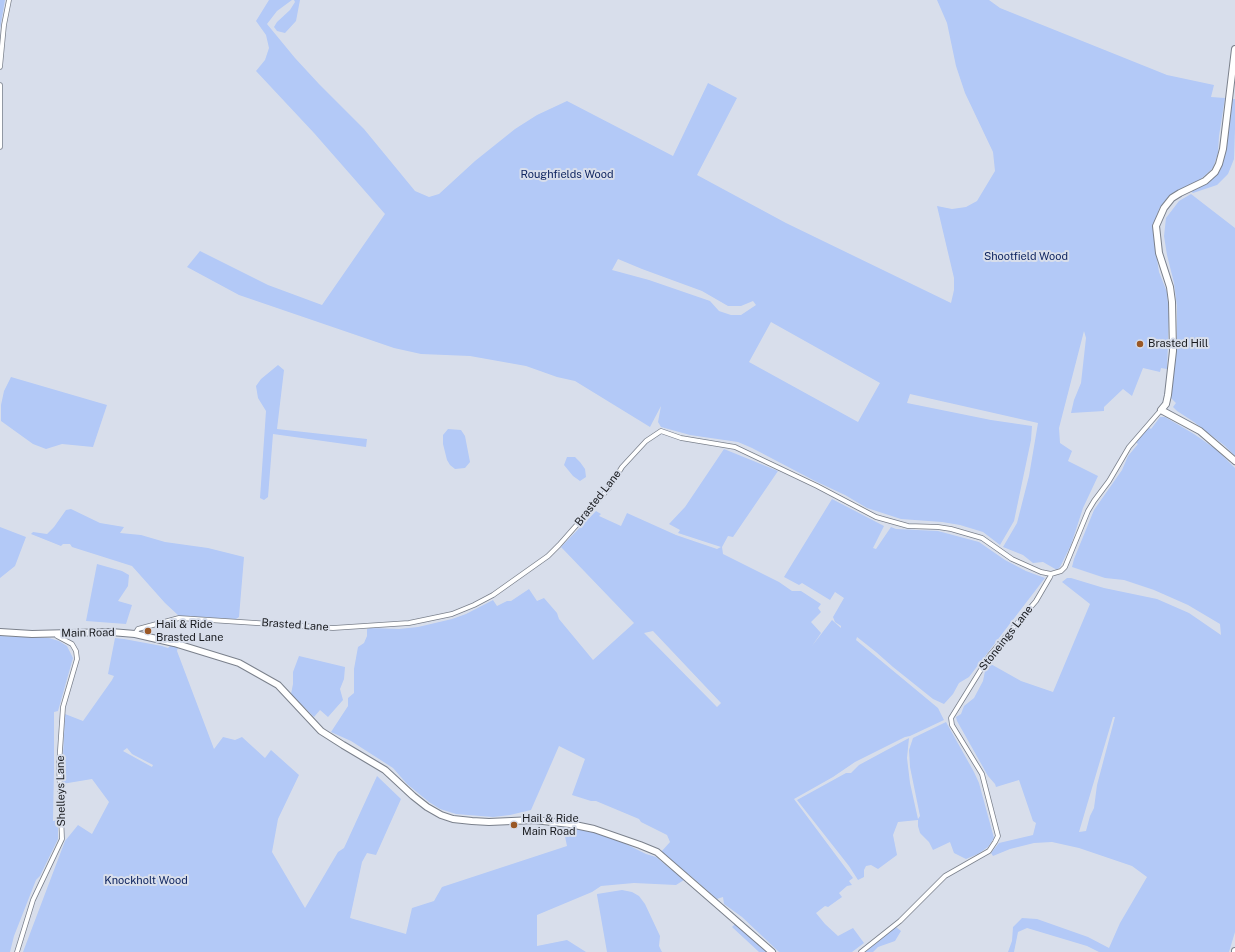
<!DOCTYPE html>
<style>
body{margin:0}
canvas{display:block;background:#d8deeb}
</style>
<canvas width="1235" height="952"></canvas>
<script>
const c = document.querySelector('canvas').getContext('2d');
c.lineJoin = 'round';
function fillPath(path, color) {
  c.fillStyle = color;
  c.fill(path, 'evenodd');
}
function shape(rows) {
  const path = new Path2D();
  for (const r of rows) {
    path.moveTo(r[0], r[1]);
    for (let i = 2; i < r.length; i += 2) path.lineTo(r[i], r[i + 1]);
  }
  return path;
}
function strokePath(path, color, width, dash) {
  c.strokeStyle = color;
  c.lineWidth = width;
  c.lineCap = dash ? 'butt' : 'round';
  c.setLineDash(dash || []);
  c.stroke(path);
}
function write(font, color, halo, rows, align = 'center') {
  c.font = font + ' "Public Sans",sans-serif';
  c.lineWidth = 4;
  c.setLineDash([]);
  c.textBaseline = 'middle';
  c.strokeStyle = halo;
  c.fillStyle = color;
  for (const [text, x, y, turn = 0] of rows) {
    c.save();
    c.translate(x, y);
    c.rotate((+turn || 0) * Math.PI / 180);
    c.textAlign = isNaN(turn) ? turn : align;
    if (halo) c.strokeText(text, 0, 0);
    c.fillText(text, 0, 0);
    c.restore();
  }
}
const green = shape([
 [0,0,5,0,0,29],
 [269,0,292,0,277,11,267,24,295,58,319,84,364,129,415,191,429,197,439,194,475,161,515,129,537,115,567,101,673,156,708,83,737,98,697,175,786,223,951,303,954,290,954,278,937,206,952,209,966,207,977,201,995,171,993,152,965,93,956,66,947,23,937,0,989,0,1000,8,1167,75,1214,85,1211,97,1225,98,1219,136,1218,153,1213,168,1201,179,1170,197,1159,209,1154,224,1154,240,1159,272,1167,292,1169,316,1167,369,1161,368,1160,372,1143,368,1132,396,1123,389,1104,407,1104,411,1071,413,1074,400,1081,383,1086,338,1084,331,1059,428,1060,443,1072,451,1068,461,1098,476,1083,508,1071,545,1060,567,1057,570,1043,562,1033,563,1023,555,1003,547,1017,523,1029,476,1038,423,910,394,907,403,991,420,1032,426,1031,440,1014,521,1000,545,983,532,960,525,942,522,901,519,867,508,845,495,815,481,752,448,738,442,690,435,661,427,658,422,661,406,650,427,575,381,557,377,526,366,470,356,421,354,394,348,239,295,187,267,200,251,268,285,322,305,385,214,314,133,256,71,265,60,269,48,266,35,256,21],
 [618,259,642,269,702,291,728,306,741,306,753,301,756,305,741,315,731,315,719,311,710,301,649,280,612,270],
 [771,322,880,383,858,422,749,362],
 [294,0,300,0,296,21,285,33,277,31,274,27,277,22,290,10,295,2],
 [1230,99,1235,99,1235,128,1234,159,1228,174,1217,185,1193,193,1190,190,1215,176],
 [1191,194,1235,228,1235,456,1225,446,1194,422,1177,411,1173,407,1176,403,1171,398,1177,337,1177,306,1174,283,1167,255,1164,236,1166,218,1179,201],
 [278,365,284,370,277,429,367,439,366,447,273,434,268,497,264,500,260,498,266,411,258,398,256,386,261,379],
 [11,377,107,405,93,447,62,444,46,449,33,444,1,421,1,405,4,391],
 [1160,417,1165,417,1194,434,1217,450,1235,468,1235,932,1229,952,1099,952,1087,946,1027,928,1018,932,1014,952,1008,952,1012,941,1013,927,1022,918,1037,919,1088,937,1109,948,1120,923,1147,877,1132,866,1079,848,1052,842,1034,843,1010,849,993,856,991,853,999,843,1033,835,1036,823,1033,821,1019,780,996,787,995,784,988,776,957,721,956,717,961,714,964,706,974,698,983,681,985,671,988,670,989,663,1021,681,1053,692,1090,604,1062,582,1067,578,1071,578,1104,588,1157,599,1189,613,1221,635,1220,624,1188,605,1154,590,1124,580,1105,578,1072,567,1074,559,1094,510,1122,470,1128,456,1138,444,1135,442,1148,427,1151,429],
 [1113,717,1115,717,1097,785,1094,808,1090,816,1086,831,1079,832],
 [448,429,461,430,465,436,470,462,465,468,455,469,450,465,447,460,443,444,443,435],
 [724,449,778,471,733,537,728,536,722,547,723,554,779,582,792,591,801,591,821,604,818,608,821,612,811,622,821,633,812,646,832,620,841,628,841,626,835,622,833,617,844,598,835,592,830,600,802,583,799,585,784,577,832,499,884,526,873,548,876,549,891,527,896,529,938,531,979,542,1005,560,1026,571,1045,578,969,677,959,683,953,694,944,704,933,699,893,667,876,652,857,637,856,640,938,708,944,720,910,736,905,737,855,762,833,777,794,799,853,878,849,881,852,885,847,886,839,893,842,897,828,907,825,906,816,913,825,924,838,936,853,928,864,943,852,952,779,952,742,917,724,904,723,897,717,899,692,877,661,852,670,842,667,835,641,822,639,819,596,801,591,801,572,795,585,759,559,746,531,810,510,815,493,817,456,814,440,809,429,802,407,784,393,768,351,741,331,732,348,706,348,698,354,693,354,669,358,647,364,643,367,636,367,629,370,628,399,629,418,627,452,619,466,614,493,600,497,606,507,601,511,601,529,589,537,601,544,598,557,613,559,619,593,660,634,623,561,547,596,511,601,514,599,516,621,526,627,513,676,535,717,549,721,547,678,533,680,530,669,524,685,507],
 [653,631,721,703,717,707,644,633],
 [567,457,575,457,580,462,585,469,586,477,580,481,573,476,564,465],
 [71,509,100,523,124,527,120,533,141,535,165,542,208,548,244,557,239,617,236,619,179,616,165,603,132,566,72,547,70,544,63,544,61,546,31,534,33,532,47,534,54,527,66,510],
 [0,527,26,537,15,566,0,578],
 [97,564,122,571,129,575,128,586,118,601,132,605,126,624,86,621],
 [0,636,49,638,59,641,67,646,73,658,58,711,54,712,54,770,53,821,58,820,58,839,40,876,36,880,14,936,10,952,0,952],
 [115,638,124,639,162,646,168,648,171,645,178,647,177,651,214,749,223,737,235,740,242,737,265,758,271,750,299,775,278,819,272,852,305,908,338,852,344,848,377,776,401,799,376,855,367,853,362,862,350,918,406,934,412,908,434,901,442,887,567,846,563,827,581,829,596,833,622,842,646,854,656,857,684,880,676,885,634,883,601,886,592,892,537,915,537,946,567,940,586,952,23,952,65,841,78,825,92,834,109,802,92,779,62,784,63,756,65,714,83,721,112,680,114,676,108,674],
 [127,748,132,754,153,765,152,767,123,751],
 [299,656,345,667,344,679,340,689,343,700,328,717,320,710,314,717,291,694,293,684,293,672],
 [946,722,974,772,979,783,994,838,988,847,978,854,966,859,954,853,950,842,933,850,929,842,920,833,918,826,918,820,898,822,893,835,897,855,878,869,871,865,866,866,864,870,864,877,858,880,849,866,797,800,846,773,851,773,859,765,909,738,907,758,910,783,918,819,920,816,910,767,909,750,913,738],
 [622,890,632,892,639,896,645,904,660,936,659,946,662,952,607,952,597,895,597,894],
 [735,924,767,952,759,952,732,927],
 [896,927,901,931,895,941,878,947,873,952,865,952]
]);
const street = shape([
 [0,67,4,25,9,0],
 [0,85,0,147],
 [135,634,138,629,179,618,333,628,409,623,452,614,474,605,493,595,548,556,559,545,589,511,609,488,622,467,646,441,661,431,681,438,735,447,817,486,876,517,908,526,938,527,951,529,982,538,1012,559,1041,572,1051,574],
 [17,952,33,900,62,839,59,765,63,707,77,659,76,651,72,644,57,636,56,633],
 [861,952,900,921,945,876,989,851,995,842,998,836,982,774,952,725,951,718,990,655,1036,601,1050,577,1051,574,1061,571,1065,567,1088,511,1094,501,1109,481,1129,447,1161,410]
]);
const secondary = shape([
 [1235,49,1223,149,1219,164,1215,172,1205,181,1180,193,1172,198,1164,208,1156,226,1159,253,1170,287,1172,302,1173,351,1168,395,1166,404,1161,410,1200,431,1235,461],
 [0,632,32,634,111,632,135,634,174,643,239,663,278,685,321,731,343,745,385,770,413,796,427,807,441,815,453,819,472,821,489,822,534,820,570,824,594,829,640,845,657,852,772,952],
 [1235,952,1235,951]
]);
const markers = [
 [1140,344,4,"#9a5826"],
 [148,631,4,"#9a5826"],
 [514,825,4,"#9a5826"]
];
const parkNames = [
 ["Roughfields Wood",567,175],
 ["Shootfield Wood",1026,257],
 ["Knockholt Wood",146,881]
];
const poiNames = [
 ["Brasted Hill",1148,344],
 ["Hail & Ride",156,625],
 ["Brasted Lane",156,638],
 ["Hail & Ride",522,819],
 ["Main Road",522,832]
];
const streetNames = [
 ["Brasted Lane",598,498,-52],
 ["Brasted Lane",295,625,4],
 ["Main Road",88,633,-1],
 ["Stoneings Lane",1006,638,-52],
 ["Shelleys Lane",61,791,-91]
];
fillPath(green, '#b3c9f7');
strokePath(street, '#7b818c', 5.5);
strokePath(secondary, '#7b818c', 8);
strokePath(street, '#fff', 4);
strokePath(secondary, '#fff', 6);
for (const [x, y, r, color] of markers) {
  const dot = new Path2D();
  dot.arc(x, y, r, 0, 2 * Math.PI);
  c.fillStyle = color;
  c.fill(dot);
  strokePath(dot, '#d8deeb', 1.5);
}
write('11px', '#102660', '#d8deeb', parkNames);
write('11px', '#181a1e', '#d8deeb', poiNames, 'left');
write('11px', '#181a1e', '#d8deeb', streetNames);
</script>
